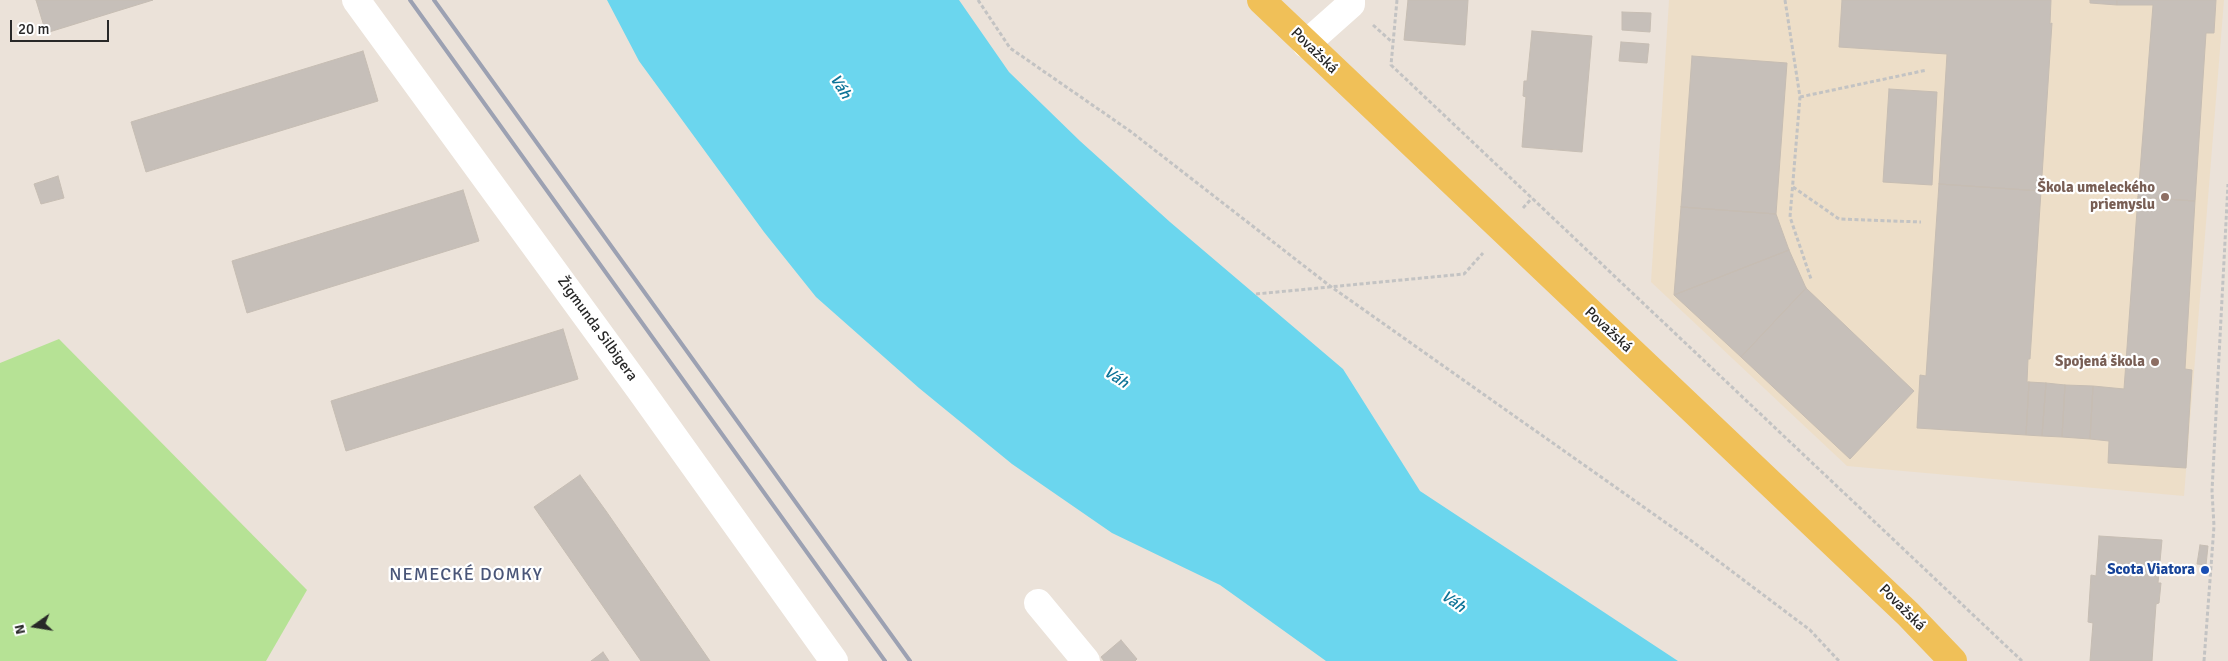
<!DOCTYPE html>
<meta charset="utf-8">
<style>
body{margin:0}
#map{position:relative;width:2228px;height:661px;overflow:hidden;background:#ebe2d9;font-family:Signika,sans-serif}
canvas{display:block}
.north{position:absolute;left:10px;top:601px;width:50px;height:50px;-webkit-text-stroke:4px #fff;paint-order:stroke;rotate:257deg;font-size:14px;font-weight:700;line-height:20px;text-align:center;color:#282828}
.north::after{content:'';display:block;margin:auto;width:18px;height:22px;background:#282828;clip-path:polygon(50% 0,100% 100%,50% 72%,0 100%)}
.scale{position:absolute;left:10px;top:20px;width:99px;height:22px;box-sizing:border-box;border:2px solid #282828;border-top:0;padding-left:6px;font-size:15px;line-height:18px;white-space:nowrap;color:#282828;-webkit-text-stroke:4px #fff;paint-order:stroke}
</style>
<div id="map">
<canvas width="2228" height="661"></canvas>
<div class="north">N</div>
<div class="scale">20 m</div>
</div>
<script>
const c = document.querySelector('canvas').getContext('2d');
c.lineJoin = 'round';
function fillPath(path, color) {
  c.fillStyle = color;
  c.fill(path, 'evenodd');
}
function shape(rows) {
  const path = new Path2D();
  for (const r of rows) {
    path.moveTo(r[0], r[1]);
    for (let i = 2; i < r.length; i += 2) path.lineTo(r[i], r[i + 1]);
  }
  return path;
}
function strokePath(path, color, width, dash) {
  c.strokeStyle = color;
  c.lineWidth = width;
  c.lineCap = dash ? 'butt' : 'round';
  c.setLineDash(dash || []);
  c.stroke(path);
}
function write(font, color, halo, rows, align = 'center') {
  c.font = font + ' Signika,sans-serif';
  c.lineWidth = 4.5;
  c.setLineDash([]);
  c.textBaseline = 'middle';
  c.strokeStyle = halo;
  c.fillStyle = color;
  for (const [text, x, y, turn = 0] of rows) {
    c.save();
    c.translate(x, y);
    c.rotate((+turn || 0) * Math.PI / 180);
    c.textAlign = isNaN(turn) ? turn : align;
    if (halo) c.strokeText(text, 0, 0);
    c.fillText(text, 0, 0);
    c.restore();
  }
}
const education = shape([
 [1669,0,2224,0,2184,496,1847,466,1651,282]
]);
const green = shape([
 [59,339,307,590,266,661,0,661,0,363]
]);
const water = shape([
 [607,0,959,0,1009,72,1080,141,1170,222,1343,369,1420,491,1678,661,1326,661,1220,585,1112,533,1012,464,919,388,816,297,764,232,639,61]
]);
const building = shape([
 [36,0,153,0,46,33,36,0],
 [1408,0,1468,0,1465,45,1404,40,1408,0],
 [1842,0,2051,0,2050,24,2052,23,2041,191,1939,184,1947,54,1839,47,1842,0],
 [2090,0,2117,0,2117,5,2090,3,2090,0],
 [2117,0,2216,0,2214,33,2206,33,2195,201,2138,197,2153,5,2117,5,2117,0],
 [1622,12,1651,13,1650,32,1622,30,1622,12],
 [1532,31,1592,36,1582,152,1522,147,1526,97,1523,96,1524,81,1527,81,1532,31],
 [1621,42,1649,44,1647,63,1619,61,1621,42],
 [363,51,378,101,146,172,131,122,363,51],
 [1692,56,1787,63,1776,214,1681,207,1692,56],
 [1889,89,1937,92,1932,185,1883,182,1889,89],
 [58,176,64,198,41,204,34,184,58,176],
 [1939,184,2041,191,2030,359,2028,359,2027,382,2029,382,2026,435,1917,428,1920,375,1926,376,1939,184],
 [463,190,479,241,247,313,232,261,463,190],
 [2138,197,2195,201,2185,369,2192,370,2186,468,2108,463,2109,441,2090,439,2093,386,2124,389,2138,197],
 [1681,207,1776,214,1789,250,1674,295,1681,207],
 [1789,250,1806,288,1741,357,1674,295,1789,250],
 [1806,288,1914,391,1850,459,1741,357,1806,288],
 [563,329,578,379,346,451,331,401,563,329],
 [2029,382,2046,383,2042,436,2026,435,2029,382],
 [2046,383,2065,385,2062,437,2042,436,2046,383],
 [2065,385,2093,386,2090,439,2062,437,2065,385],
 [580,475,606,511,710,661,641,661,534,507,580,475],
 [2099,536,2162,540,2158,583,2161,583,2159,603,2156,604,2152,661,2090,661,2093,623,2088,622,2091,575,2096,576,2099,536],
 [2200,545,2208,546,2206,565,2197,564,2200,545],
 [1121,640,1137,659,1135,661,1104,661,1101,657,1121,640],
 [603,652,609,661,591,661,603,652]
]);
const path = shape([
 [978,0,1010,48,1130,131,1330,286,1689,539,1810,630,1839,661],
 [1397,0,1391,65,2022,661],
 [1785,0,1800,97,1790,217,1811,279],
 [1373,25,1392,42],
 [1800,97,1927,70],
 [1793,187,1839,219,1921,222],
 [1523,208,1532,198],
 [1256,294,1464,274,1483,253],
 [2204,661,2214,526,2212,491,2228,184]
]);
const minor = shape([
 [356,0,641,391,834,661],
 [1306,44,1351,4,1351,0],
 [1038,603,1086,661]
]);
const primary = shape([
 [1261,0,1908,614,1953,661]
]);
const rail = shape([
 [410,0,885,661],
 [434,0,910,661]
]);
const markers = [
 [2165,197,5,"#8d6e63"],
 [2155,362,5,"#8d6e63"],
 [2205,570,5,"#1a4fb4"]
];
const streetNames = [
 ["Považská",1314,51,44],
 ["Žigmunda Silbigera",597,329,54],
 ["Považská",1608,330,43],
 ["Považská",1902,608,45]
];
const educationNames = [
 ["Škola umeleckého",2155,188],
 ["priemyslu",2155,205],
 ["Spojená škola",2145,362]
];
const transitNames = [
 ["Scota Viatora",2195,570]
];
const waterNames = [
 ["Váh",840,87,58],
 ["Váh",1116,378,33],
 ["Váh",1453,602,35]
];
const quarterNames = [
 ["NEMECKÉ DOMKY",466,575]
];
fillPath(education, '#eddec8');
fillPath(green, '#b6e295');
fillPath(water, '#6bd6ee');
fillPath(building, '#c6bfb9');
strokePath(building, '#c6bdb3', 1);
strokePath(path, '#c3c3c3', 3, [4, 2.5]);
strokePath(minor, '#fff', 28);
strokePath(primary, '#f0c058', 28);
strokePath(rail, '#9ca1b2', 4);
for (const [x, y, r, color] of markers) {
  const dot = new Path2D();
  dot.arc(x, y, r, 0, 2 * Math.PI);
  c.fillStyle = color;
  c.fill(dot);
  strokePath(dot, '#fff', 2);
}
write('15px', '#282828', '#fff', streetNames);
write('bold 15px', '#785e54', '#fff', educationNames, 'right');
write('bold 15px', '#164399', '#fff', transitNames, 'right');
write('italic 16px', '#0d7397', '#fff', waterNames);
c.letterSpacing = '1px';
write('18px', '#495578', '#fff', quarterNames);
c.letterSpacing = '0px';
</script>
